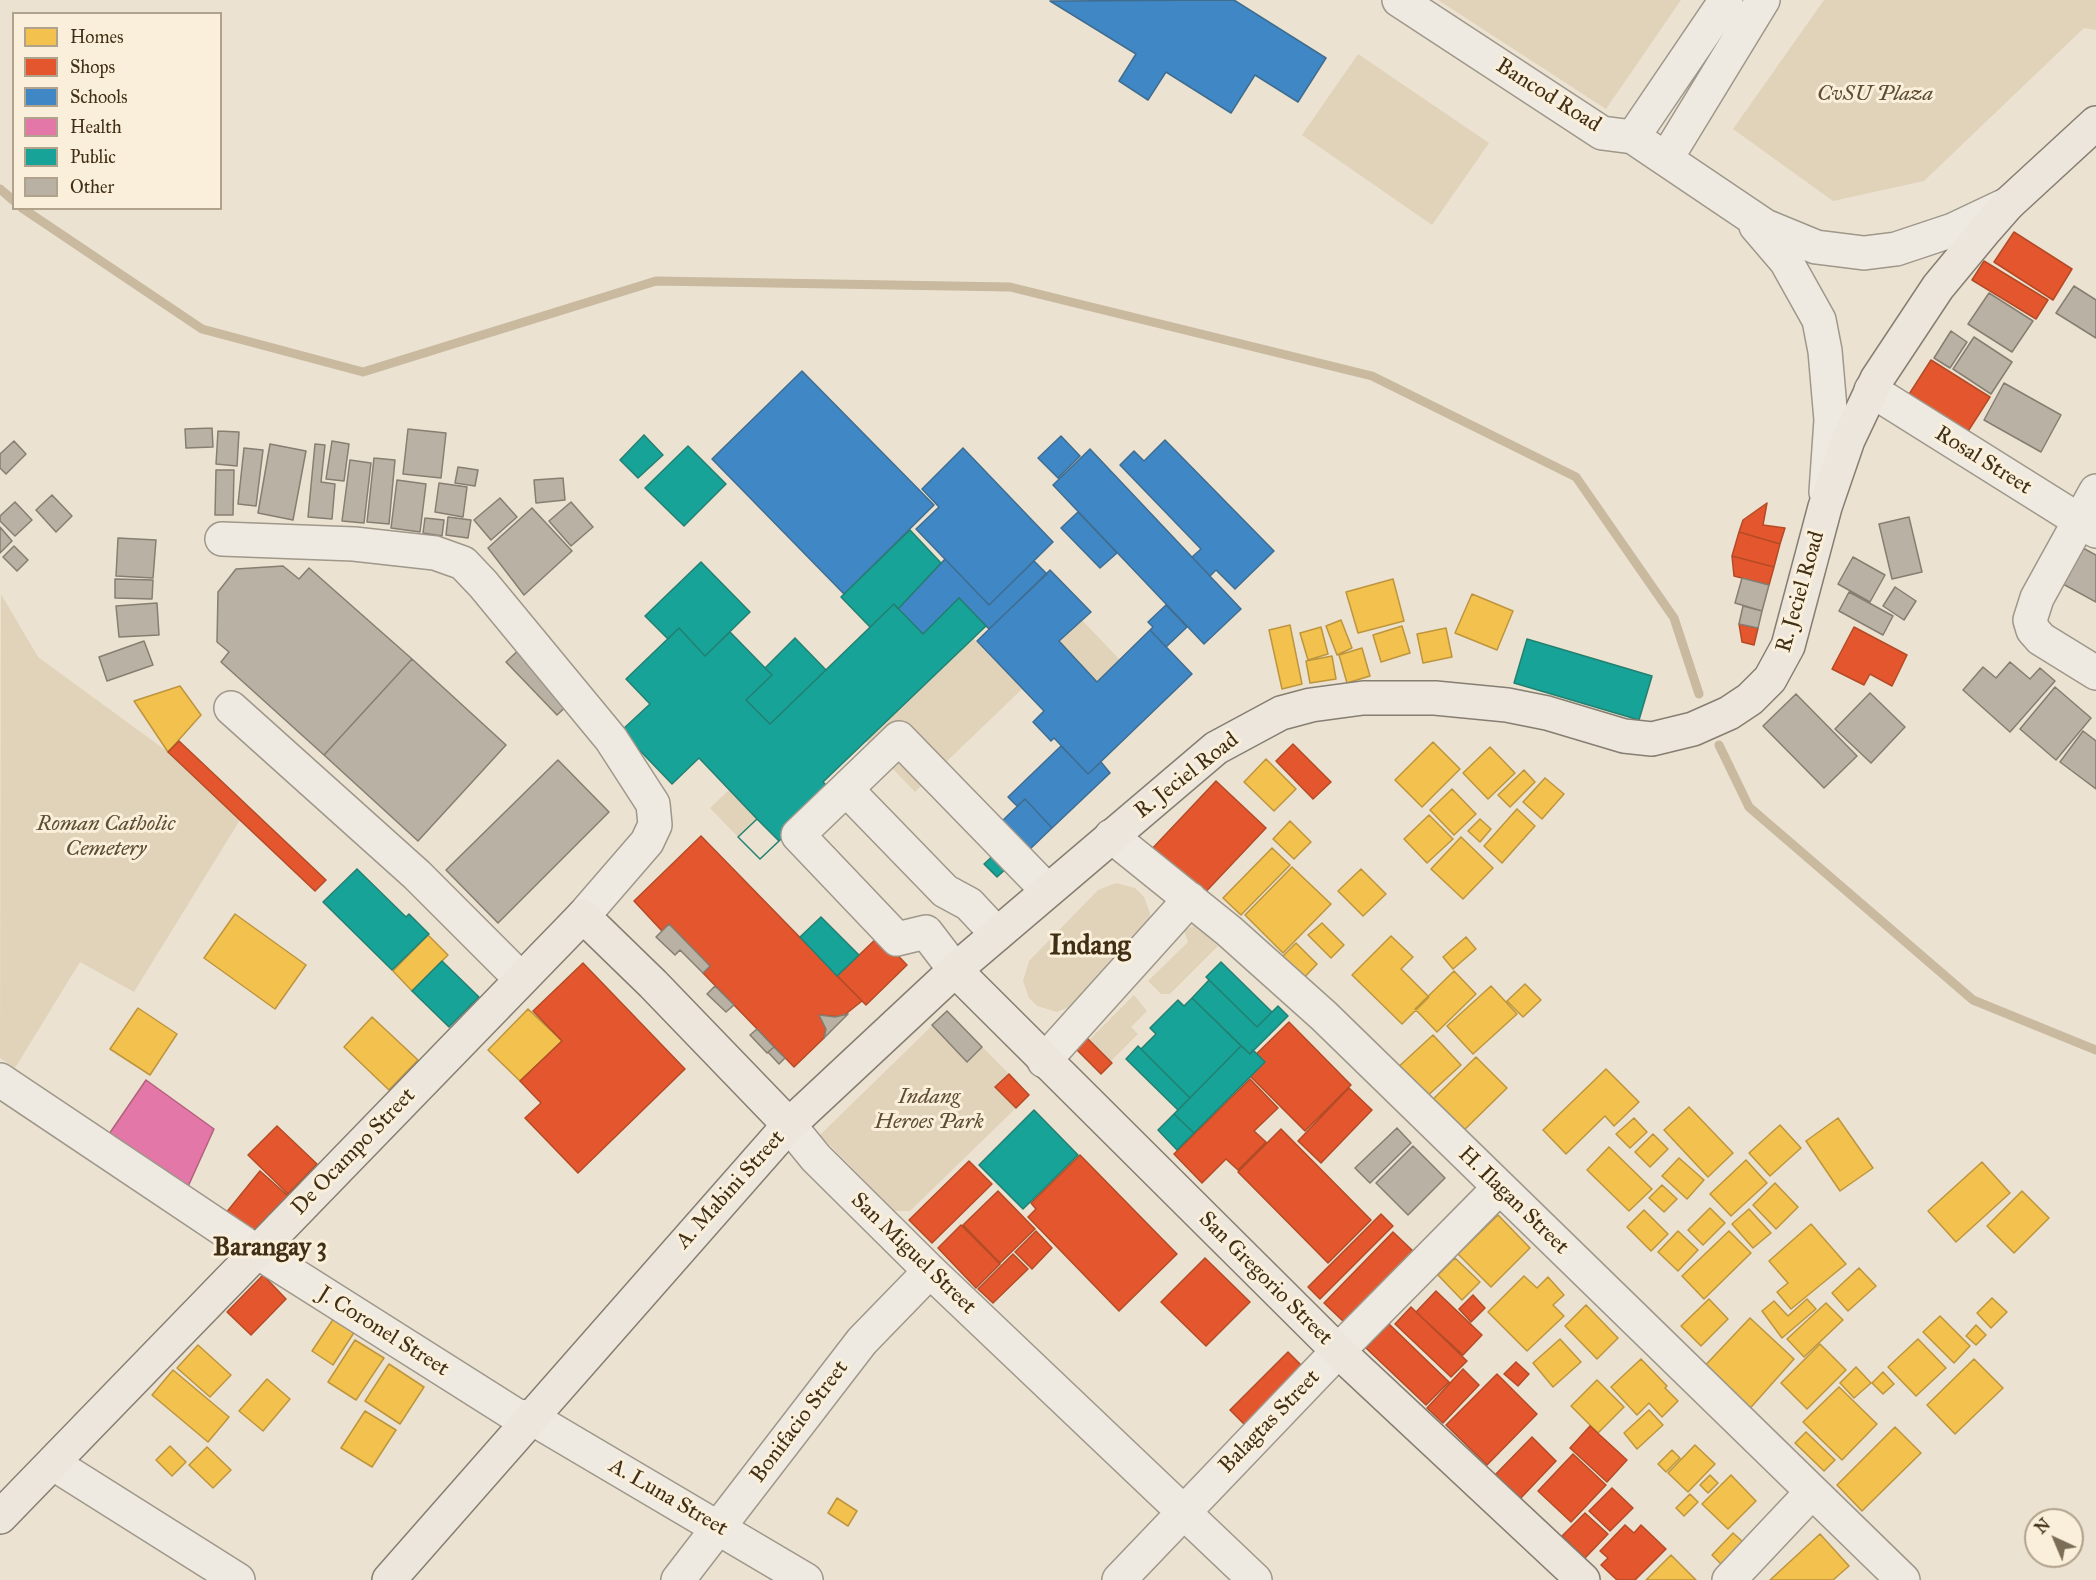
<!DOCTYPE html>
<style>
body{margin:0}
#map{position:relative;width:2096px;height:1580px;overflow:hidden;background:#ece2d1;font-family:"IM FELL Great Primer",serif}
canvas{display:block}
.legend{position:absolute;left:12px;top:12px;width:210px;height:198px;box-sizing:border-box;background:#faefda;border:2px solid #b0a28b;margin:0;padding:8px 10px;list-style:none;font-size:18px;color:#402e15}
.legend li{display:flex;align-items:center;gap:12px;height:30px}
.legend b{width:30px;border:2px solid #b0a28b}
.north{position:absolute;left:2024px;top:1508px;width:60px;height:60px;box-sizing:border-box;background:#faefda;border:2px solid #b0a28b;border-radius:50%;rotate:316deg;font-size:16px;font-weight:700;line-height:24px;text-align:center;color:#402e15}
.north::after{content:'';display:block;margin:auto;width:21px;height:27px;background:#7c6d57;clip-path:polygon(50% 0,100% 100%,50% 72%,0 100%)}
</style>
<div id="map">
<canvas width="2096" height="1580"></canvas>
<ul class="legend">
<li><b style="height:16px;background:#f2c14e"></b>Homes</li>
<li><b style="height:16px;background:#e4572e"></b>Shops</li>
<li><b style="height:16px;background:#3f88c5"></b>Schools</li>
<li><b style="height:16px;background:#e377a8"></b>Health</li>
<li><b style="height:16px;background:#17a398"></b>Public</li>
<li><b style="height:16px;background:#b9b2a4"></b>Other</li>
</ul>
<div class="north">N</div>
</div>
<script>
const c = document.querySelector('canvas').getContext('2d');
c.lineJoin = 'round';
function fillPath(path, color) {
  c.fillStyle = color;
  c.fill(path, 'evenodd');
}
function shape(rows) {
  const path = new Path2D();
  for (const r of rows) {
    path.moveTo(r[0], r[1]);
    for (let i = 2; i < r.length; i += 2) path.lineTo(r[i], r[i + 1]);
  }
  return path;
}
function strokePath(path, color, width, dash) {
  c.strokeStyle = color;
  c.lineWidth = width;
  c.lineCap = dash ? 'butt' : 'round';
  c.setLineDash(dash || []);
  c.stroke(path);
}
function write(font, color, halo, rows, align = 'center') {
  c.font = font + ' "IM FELL Great Primer",serif';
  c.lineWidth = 6;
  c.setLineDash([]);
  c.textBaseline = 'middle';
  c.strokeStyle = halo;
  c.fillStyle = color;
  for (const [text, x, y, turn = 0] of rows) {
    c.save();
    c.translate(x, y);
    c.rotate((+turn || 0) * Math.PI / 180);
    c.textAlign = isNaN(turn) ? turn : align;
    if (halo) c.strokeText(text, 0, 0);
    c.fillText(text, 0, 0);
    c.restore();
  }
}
const green = shape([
 [1438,0,1681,0,1606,109],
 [1824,0,2096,0,2096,30,2084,28,1924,181,1833,201,1733,129],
 [1358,54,1489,143,1432,225,1302,135],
 [1,594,38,657,168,752,240,820,134,992,80,962,15,1068,0,1058],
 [1082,620,1120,660,1097,682,1059,641],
 [973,638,1022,689,915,792,866,741],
 [729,790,757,819,738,837,710,808],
 [1116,883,1135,888,1144,897,1150,913,1149,923,1076,1004,1057,1012,1037,1006,1029,998,1023,981,1029,961,1098,890],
 [1196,924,1218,946,1170,994,1161,994,1148,981,1188,942,1184,931],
 [1134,995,1147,1011,1131,1027,1138,1034,1110,1062,1089,1040],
 [947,1011,1009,1074,995,1087,1016,1108,910,1211,894,1211,820,1135]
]);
const homes = shape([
 [1393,579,1404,621,1358,633,1346,592,1393,579],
 [1472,594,1513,611,1497,650,1455,633,1472,594],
 [1341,620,1352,648,1337,655,1326,626,1341,620],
 [1290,625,1302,684,1282,689,1269,630,1290,625],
 [1402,626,1410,653,1381,662,1373,635,1402,626],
 [1321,627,1328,654,1308,660,1300,633,1321,627],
 [1446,628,1452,657,1423,663,1417,634,1446,628],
 [1362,648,1370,676,1347,683,1339,655,1362,648],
 [1332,656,1336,679,1310,683,1306,661,1332,656],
 [180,686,201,715,168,752,134,701,180,686],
 [1433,742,1460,769,1422,807,1395,780,1433,742],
 [1490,747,1515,773,1488,799,1463,773,1490,747],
 [1266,759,1296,789,1274,811,1244,782,1266,759],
 [1524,770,1535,782,1510,807,1498,795,1524,770],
 [1545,778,1564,794,1542,819,1523,802,1545,778],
 [1452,789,1476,814,1454,835,1430,810,1452,789],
 [1517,809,1535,826,1502,863,1484,846,1517,809],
 [1429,815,1453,839,1427,863,1404,839,1429,815],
 [1480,819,1491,829,1480,842,1468,831,1480,819],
 [1290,821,1311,842,1294,859,1273,839,1290,821],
 [1461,837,1493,868,1463,899,1431,869,1461,837],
 [1272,848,1290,865,1241,915,1223,898,1272,848],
 [1292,867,1331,904,1283,953,1245,915,1292,867],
 [1361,869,1386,894,1363,916,1338,891,1361,869],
 [235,914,306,965,275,1009,204,958,235,914],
 [1322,923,1344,945,1331,958,1308,935,1322,923],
 [428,935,448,955,412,991,393,971,428,935],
 [1391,936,1413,957,1401,969,1429,997,1402,1024,1352,975,1391,936],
 [1466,937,1476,949,1453,969,1443,957,1466,937],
 [1296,943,1317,964,1300,982,1278,961,1296,943],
 [1454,971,1476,994,1437,1032,1415,1009,1454,971],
 [1525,984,1541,1000,1523,1017,1507,1001,1525,984],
 [1491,986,1517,1014,1473,1054,1447,1026,1491,986],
 [138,1008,177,1034,150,1075,110,1049,138,1008],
 [528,1009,562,1041,520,1081,488,1050,528,1009],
 [372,1017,418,1060,389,1090,344,1047,372,1017],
 [1433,1035,1461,1065,1423,1100,1395,1070,1433,1035],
 [1476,1057,1507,1088,1454,1140,1423,1109,1476,1057],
 [1606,1069,1639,1102,1614,1126,1605,1116,1566,1154,1543,1130,1606,1069],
 [1689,1107,1733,1153,1708,1177,1664,1130,1689,1107],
 [1634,1118,1647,1132,1630,1148,1616,1134,1634,1118],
 [1838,1118,1873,1168,1840,1191,1806,1141,1838,1118],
 [1780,1125,1801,1148,1770,1176,1749,1153,1780,1125],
 [1653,1134,1668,1149,1650,1167,1635,1152,1653,1134],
 [1609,1147,1652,1189,1629,1211,1587,1170,1609,1147],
 [1679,1158,1704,1180,1687,1199,1662,1176,1679,1158],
 [1746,1160,1767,1183,1731,1216,1710,1194,1746,1160],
 [1982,1162,2010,1193,1956,1242,1928,1211,1982,1162],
 [1775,1183,1798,1207,1776,1229,1753,1205,1775,1183],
 [1662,1185,1677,1199,1664,1212,1649,1198,1662,1185],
 [2022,1191,2049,1218,2014,1253,1987,1226,2022,1191],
 [1710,1208,1725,1223,1703,1245,1688,1230,1710,1208],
 [1749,1209,1771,1233,1753,1248,1732,1224,1749,1209],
 [1644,1210,1668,1234,1651,1251,1627,1227,1644,1210],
 [1498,1215,1530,1248,1491,1287,1458,1254,1498,1215],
 [1811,1224,1846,1264,1791,1309,1777,1292,1788,1283,1769,1261,1811,1224],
 [1678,1231,1698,1250,1678,1271,1658,1252,1678,1231],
 [1729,1231,1751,1253,1704,1299,1682,1276,1729,1231],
 [1455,1258,1480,1282,1462,1300,1438,1275,1455,1258],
 [1859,1268,1876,1286,1848,1311,1832,1293,1859,1268],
 [1524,1276,1537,1288,1548,1277,1564,1295,1553,1305,1564,1316,1527,1351,1488,1312,1524,1276],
 [1992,1298,2007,1312,1991,1328,1977,1313,1992,1298],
 [1709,1299,1728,1319,1701,1346,1681,1326,1709,1299],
 [1807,1299,1816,1309,1782,1338,1762,1311,1774,1301,1788,1316,1807,1299],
 [1826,1303,1843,1320,1804,1357,1787,1339,1826,1303],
 [1586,1305,1618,1338,1597,1359,1565,1326,1586,1305],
 [1940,1316,1970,1346,1954,1363,1923,1332,1940,1316],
 [334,1318,355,1331,333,1365,312,1351,334,1318],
 [1750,1318,1794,1359,1745,1414,1699,1372,1750,1318],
 [1976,1325,1986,1335,1976,1345,1966,1336,1976,1325],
 [1560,1339,1581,1362,1553,1387,1533,1363,1560,1339],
 [1918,1339,1946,1368,1916,1396,1888,1367,1918,1339],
 [355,1340,384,1358,356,1400,328,1382,355,1340],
 [1820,1344,1846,1370,1807,1409,1781,1383,1820,1344],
 [198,1345,231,1375,210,1397,177,1368,198,1345],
 [1641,1359,1667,1386,1665,1388,1678,1401,1662,1417,1649,1403,1637,1415,1611,1387,1641,1359],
 [1974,1359,2003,1388,1955,1434,1927,1405,1974,1359],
 [389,1364,424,1387,400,1424,365,1401,389,1364],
 [1856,1367,1871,1383,1854,1398,1840,1383,1856,1367],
 [173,1370,229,1417,208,1442,152,1395,173,1370],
 [1883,1372,1894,1384,1883,1394,1872,1383,1883,1372],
 [267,1379,290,1399,263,1431,239,1411,267,1379],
 [1597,1380,1624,1407,1598,1433,1571,1406,1597,1380],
 [1839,1387,1877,1424,1842,1460,1803,1422,1839,1387],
 [1649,1410,1663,1425,1637,1449,1624,1433,1649,1410],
 [365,1411,396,1430,372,1467,341,1448,365,1411],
 [1895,1427,1921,1453,1862,1511,1837,1485,1895,1427],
 [1806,1432,1835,1460,1824,1471,1795,1443,1806,1432],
 [1695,1445,1715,1464,1688,1492,1668,1473,1695,1445],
 [170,1446,186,1462,172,1476,156,1460,170,1446],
 [207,1447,231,1470,213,1488,189,1465,207,1447],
 [1672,1450,1680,1458,1666,1472,1658,1464,1672,1450],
 [1710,1475,1718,1483,1708,1493,1700,1485,1710,1475],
 [1731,1475,1756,1501,1728,1529,1702,1504,1731,1475],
 [1690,1494,1698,1502,1684,1516,1676,1508,1690,1494],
 [837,1498,857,1511,848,1526,828,1513,837,1498],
 [1733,1533,1751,1549,1729,1572,1712,1555,1733,1533],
 [1820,1534,1849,1566,1833,1580,1770,1580,1820,1534],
 [1671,1555,1696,1580,1646,1580,1671,1555]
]);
const shops = shape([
 [2014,232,2072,269,2053,300,1994,262,2014,232],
 [1984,261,2048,300,2036,319,1972,280,1984,261],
 [1931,360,1990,397,1965,436,1906,399,1931,360],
 [1767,503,1763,525,1785,528,1780,544,1739,532,1743,520,1767,503],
 [1739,532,1780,544,1774,567,1732,556,1739,532],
 [1732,556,1774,567,1769,585,1734,576,1732,556],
 [1739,624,1758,628,1754,645,1742,642,1739,624],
 [1854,627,1907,655,1892,686,1870,674,1864,685,1832,669,1854,627],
 [179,741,326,880,315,891,168,752,179,741],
 [1293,744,1331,782,1313,799,1276,761,1293,744],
 [1216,781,1266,828,1199,899,1149,852,1216,781],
 [701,836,862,1001,842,1017,819,1015,826,1029,824,1038,794,1067,703,973,710,966,669,924,662,931,634,901,701,836],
 [879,936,907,965,866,1005,837,976,879,936],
 [583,963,685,1069,578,1173,525,1118,541,1103,520,1081,562,1041,533,1011,583,963],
 [1289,1022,1351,1085,1305,1131,1242,1068,1289,1022],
 [1087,1038,1112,1063,1101,1074,1076,1049,1087,1038],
 [1009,1074,1029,1095,1016,1108,995,1087,1009,1074],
 [1250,1079,1278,1108,1254,1131,1266,1142,1238,1170,1226,1159,1202,1183,1174,1154,1250,1079],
 [1349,1088,1372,1110,1321,1163,1298,1141,1349,1088],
 [277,1126,317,1164,288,1194,248,1155,277,1126],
 [1281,1129,1371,1220,1328,1263,1238,1172,1281,1129],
 [1080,1155,1177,1254,1119,1311,1028,1217,1036,1209,1031,1203,1080,1155],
 [969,1161,992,1184,932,1243,909,1220,969,1161],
 [260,1171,288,1196,245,1240,221,1219,260,1171],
 [998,1191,1035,1229,1000,1263,963,1225,998,1191],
 [1381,1214,1393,1226,1320,1299,1308,1287,1381,1214],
 [961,1225,1000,1264,976,1288,938,1248,961,1225],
 [1036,1231,1052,1248,1032,1269,1015,1252,1036,1231],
 [1393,1232,1414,1252,1345,1323,1324,1303,1393,1232],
 [1013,1254,1028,1269,993,1303,978,1289,1013,1254],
 [1205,1258,1250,1302,1206,1346,1161,1302,1205,1258],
 [263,1275,286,1299,251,1335,227,1312,263,1275],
 [1436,1291,1482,1335,1463,1355,1416,1312,1436,1291],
 [1473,1295,1485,1308,1471,1322,1459,1309,1473,1295],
 [1411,1307,1467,1361,1451,1377,1395,1324,1411,1307],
 [1389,1324,1449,1382,1426,1405,1366,1348,1389,1324],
 [1288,1352,1304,1368,1246,1426,1230,1410,1288,1352],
 [1516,1362,1529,1374,1518,1386,1504,1374,1516,1362],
 [1463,1369,1479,1385,1443,1423,1427,1408,1463,1369],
 [1497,1374,1537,1414,1487,1465,1446,1425,1497,1374],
 [1590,1426,1627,1460,1607,1482,1570,1448,1590,1426],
 [1532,1437,1556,1461,1519,1500,1494,1476,1532,1437],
 [1573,1454,1606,1485,1571,1522,1538,1491,1573,1454],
 [1612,1488,1633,1508,1610,1531,1589,1511,1612,1488],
 [1585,1513,1608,1534,1585,1558,1562,1536,1585,1513],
 [1625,1525,1634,1533,1641,1525,1666,1549,1635,1580,1617,1580,1601,1565,1608,1558,1600,1551,1625,1525]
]);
const schools = shape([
 [1234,0,1326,58,1298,102,1255,75,1231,113,1166,72,1148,100,1119,81,1136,54,1050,1,1234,0],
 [802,371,934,505,844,594,712,459,802,371],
 [1061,436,1080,456,1058,478,1038,458,1061,436],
 [1165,440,1274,551,1235,589,1216,570,1210,576,1192,557,1201,549,1120,465,1134,451,1144,461,1165,440],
 [963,448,1053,542,989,605,916,529,939,507,922,489,963,448],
 [1090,449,1241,609,1204,644,1053,485,1090,449],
 [1078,512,1117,553,1100,568,1061,528,1078,512],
 [945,559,989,605,1034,561,1047,574,989,629,959,598,923,634,898,609,945,559],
 [1050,570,1091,612,1059,641,1097,682,1150,630,1192,674,1088,774,1054,738,1051,741,1033,722,1044,711,977,641,1050,570],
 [1166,605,1187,627,1166,647,1150,630,1153,627,1148,622,1166,605],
 [1061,746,1088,774,1101,762,1110,773,1052,828,1025,799,1017,806,1008,797,1061,746],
 [1025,799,1052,828,1029,850,1002,821,1025,799]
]);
const health = shape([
 [146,1080,214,1129,186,1191,107,1137,146,1080]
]);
const public = shape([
 [644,435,663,455,638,478,620,460,644,435],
 [688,446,726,484,684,526,645,488,688,446],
 [910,530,941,563,898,609,894,604,870,627,841,597,910,530],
 [701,562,750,612,705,656,679,628,668,639,645,616,701,562],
 [959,598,986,626,823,782,832,791,760,859,738,837,757,819,699,758,672,784,621,731,650,704,626,679,679,628,705,656,730,632,772,675,746,700,770,724,894,604,923,634,959,598],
 [795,638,826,670,770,724,746,700,772,675,765,668,795,638],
 [1527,639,1652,676,1639,720,1514,683,1527,639],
 [757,819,779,841,760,859,738,837,757,819],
 [996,853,1009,866,997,877,984,864,996,853],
 [357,869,406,917,409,914,429,934,392,970,323,902,357,869],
 [821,917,859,955,837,976,800,937,821,917],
 [442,961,479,997,449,1027,412,991,442,961],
 [1221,962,1272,1012,1257,1027,1206,977,1221,962],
 [1209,980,1257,1027,1278,1006,1288,1016,1250,1054,1192,998,1209,980],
 [1192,998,1241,1046,1190,1098,1141,1049,1156,1034,1150,1028,1178,1000,1184,1006,1192,998],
 [1138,1046,1190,1098,1178,1110,1126,1059,1138,1046],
 [1241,1046,1250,1054,1253,1050,1265,1062,1194,1133,1174,1114,1241,1046],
 [1034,1110,1078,1155,1023,1209,979,1165,1034,1110],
 [1174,1114,1194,1133,1177,1150,1158,1130,1174,1114]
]);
const stream = shape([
 [0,189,14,201],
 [22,208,202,329,363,372,656,281,1010,287,1372,376,1576,477,1674,618,1699,694],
 [1719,745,1749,807,1973,1000,2096,1050]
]);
const building = shape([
 [2074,286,2096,300,2096,338,2056,313,2074,286],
 [1989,293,2033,321,2012,352,1968,324,1989,293],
 [1951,331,1967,342,1950,368,1934,358,1951,331],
 [1974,337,2012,362,1991,394,1953,369,1974,337],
 [2004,383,2061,415,2041,452,1984,420,2004,383],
 [212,428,213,447,186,448,185,429,212,428],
 [408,429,446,433,441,478,403,474,408,429],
 [218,431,239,432,237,466,216,464,218,431],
 [14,441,26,454,6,474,0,468,0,454,14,441],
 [332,441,349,444,344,481,326,479,332,441],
 [270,444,306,451,293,520,258,513,270,444],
 [315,444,325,445,321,482,335,484,332,519,308,517,315,444],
 [244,448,263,450,256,506,238,504,244,448],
 [374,458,395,460,389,524,367,522,374,458],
 [350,460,371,463,364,523,342,521,350,460],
 [458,467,478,470,475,486,455,483,458,467],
 [216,470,234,470,233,515,215,515,216,470],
 [563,478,565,500,536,503,534,480,563,478],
 [397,480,426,484,420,532,391,528,397,480],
 [439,483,467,487,463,517,435,512,439,483],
 [52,495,72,516,56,532,36,510,52,495],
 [500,498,517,517,491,540,474,520,500,498],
 [15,502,32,520,15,536,0,521,0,516,15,502],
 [571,502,593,527,571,546,549,521,571,502],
 [532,508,572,551,524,595,488,548,532,508],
 [448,517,471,520,468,538,446,535,448,517],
 [1909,517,1922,572,1892,579,1879,524,1909,517],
 [425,518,444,520,442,536,423,533,425,518],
 [0,527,12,541,0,553,0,527],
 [118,538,156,540,153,578,116,576,118,538],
 [14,546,28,560,17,571,3,557,14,546],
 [2083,548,2096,555,2096,602,2063,584,2083,548],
 [1853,557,1885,575,1870,602,1838,584,1853,557],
 [283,566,299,579,309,568,412,659,324,755,221,662,229,652,217,642,218,592,236,569,283,566],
 [1742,578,1769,585,1762,611,1735,603,1742,578],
 [115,579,153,580,152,599,115,598,115,579],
 [1895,587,1916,601,1904,620,1883,606,1895,587],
 [1849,592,1893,616,1883,635,1839,611,1849,592],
 [157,603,159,635,119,637,116,606,157,603],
 [1743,606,1762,611,1758,628,1739,624,1743,606],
 [144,641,153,665,107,681,99,657,144,641],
 [526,643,573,700,557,715,506,662,526,643],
 [412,659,506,745,418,841,324,755,412,659],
 [2010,662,2030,679,2040,668,2055,681,2010,732,1963,690,1983,667,1996,678,2010,662],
 [2055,687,2091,718,2056,760,2020,729,2055,687],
 [1870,693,1905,727,1871,763,1835,729,1870,693],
 [1796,694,1857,756,1824,788,1763,726,1796,694],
 [2083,731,2096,741,2096,789,2060,762,2083,731],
 [558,760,609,812,498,923,446,870,558,760],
 [669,924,710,966,703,973,680,950,675,955,656,937,669,924],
 [715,986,734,1005,726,1012,707,994,715,986],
 [947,1011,982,1047,967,1062,932,1025,947,1011],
 [848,1014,824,1038,826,1029,819,1015,835,1017,848,1014],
 [757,1029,774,1047,767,1053,750,1035,757,1029],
 [774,1047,785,1058,779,1064,768,1052,774,1047],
 [1397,1128,1411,1143,1370,1183,1355,1168,1397,1128],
 [1413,1146,1445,1178,1408,1215,1376,1183,1413,1146]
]);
const minor = shape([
 [1399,0,1602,133,1633,137,1765,226,1816,247,1864,253,1896,249,1953,230,2008,204],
 [1633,137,1726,0],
 [1666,159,1763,0],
 [1756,226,1786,261,1819,320,1825,351,1831,420,1826,492],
 [1871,390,2096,531],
 [2096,491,2037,598,2030,620,2033,630,2041,639,2096,673],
 [222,539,354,544,435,553,463,563,483,584,611,739,653,804,655,825,647,842,583,916],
 [231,708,417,875,520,978],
 [846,789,899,738,1047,890],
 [1111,836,1229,931,1324,1016,1903,1580],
 [955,970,926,932,897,939,798,835,846,789,945,891,969,904,997,934],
 [1044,1061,1190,899],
 [0,1080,245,1244,517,1416,530,1417,806,1580],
 [789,1125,816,1158,930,1271,1255,1580],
 [54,1464,238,1580],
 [678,1580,862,1341,930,1271],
 [1119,1580,1338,1351,1499,1188],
 [1729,1580,1812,1492]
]);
const major = shape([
 [955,970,1338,1351,1583,1580],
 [0,1517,583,916,653,984,789,1125],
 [389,1580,789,1125,955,970,1216,748,1281,713,1311,705,1363,698,1435,698,1507,705,1547,713,1624,736,1652,739,1693,729,1729,713,1750,699,1770,679,1788,646,1825,507,1848,440,1877,379,1938,287,1986,229,2008,204,2096,123]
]);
const parkNames = [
 ["CvSU Plaza",1875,95],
 ["Roman Catholic",106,825],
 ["Cemetery",106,850],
 ["Indang",929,1098],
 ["Heroes Park",929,1123]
];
const streetNames = [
 ["Bancod Road",1548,96,32],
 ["Rosal Street",1983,461,32],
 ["R. Jeciel Road",1801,592,-74],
 ["R. Jeciel Road",1187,776,-38],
 ["De Ocampo Street",354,1152,-46],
 ["A. Mabini Street",731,1190,-48],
 ["H. Ilagan Street",1513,1201,44],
 ["San Miguel Street",913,1254,44],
 ["San Gregorio Street",1265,1279,45],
 ["J. Coronel Street",383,1332,32],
 ["Bonifacio Street",800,1422,-53],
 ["Balagtas Street",1270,1422,-46],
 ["A. Luna Street",668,1498,30]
];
const quarterNames = [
 ["Barangay 3",270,1249]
];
const districtNames = [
 ["Indang",1090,947]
];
fillPath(green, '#e1d3ba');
fillPath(homes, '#f2c14e');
strokePath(homes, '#bd953d', 1.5);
fillPath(shops, '#e4572e');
strokePath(shops, '#b34b26', 1.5);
fillPath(schools, '#3f88c5');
strokePath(schools, '#3f6d90', 1.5);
fillPath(health, '#e377a8');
strokePath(health, '#b2617c', 1.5);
fillPath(public, '#17a398');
strokePath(public, '#238071', 1.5);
strokePath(stream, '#c8b99f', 9);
fillPath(building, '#b9b2a4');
strokePath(building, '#867e71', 1.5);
strokePath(minor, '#9e978a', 36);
strokePath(major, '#867e71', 36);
strokePath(minor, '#efeae1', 33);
strokePath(major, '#ece6dd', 33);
write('italic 22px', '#5e4d32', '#faefda', parkNames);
write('22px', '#402e15', '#faefda', streetNames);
write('bold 26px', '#402e15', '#faefda', quarterNames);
write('bold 28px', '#402e15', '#faefda', districtNames);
</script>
